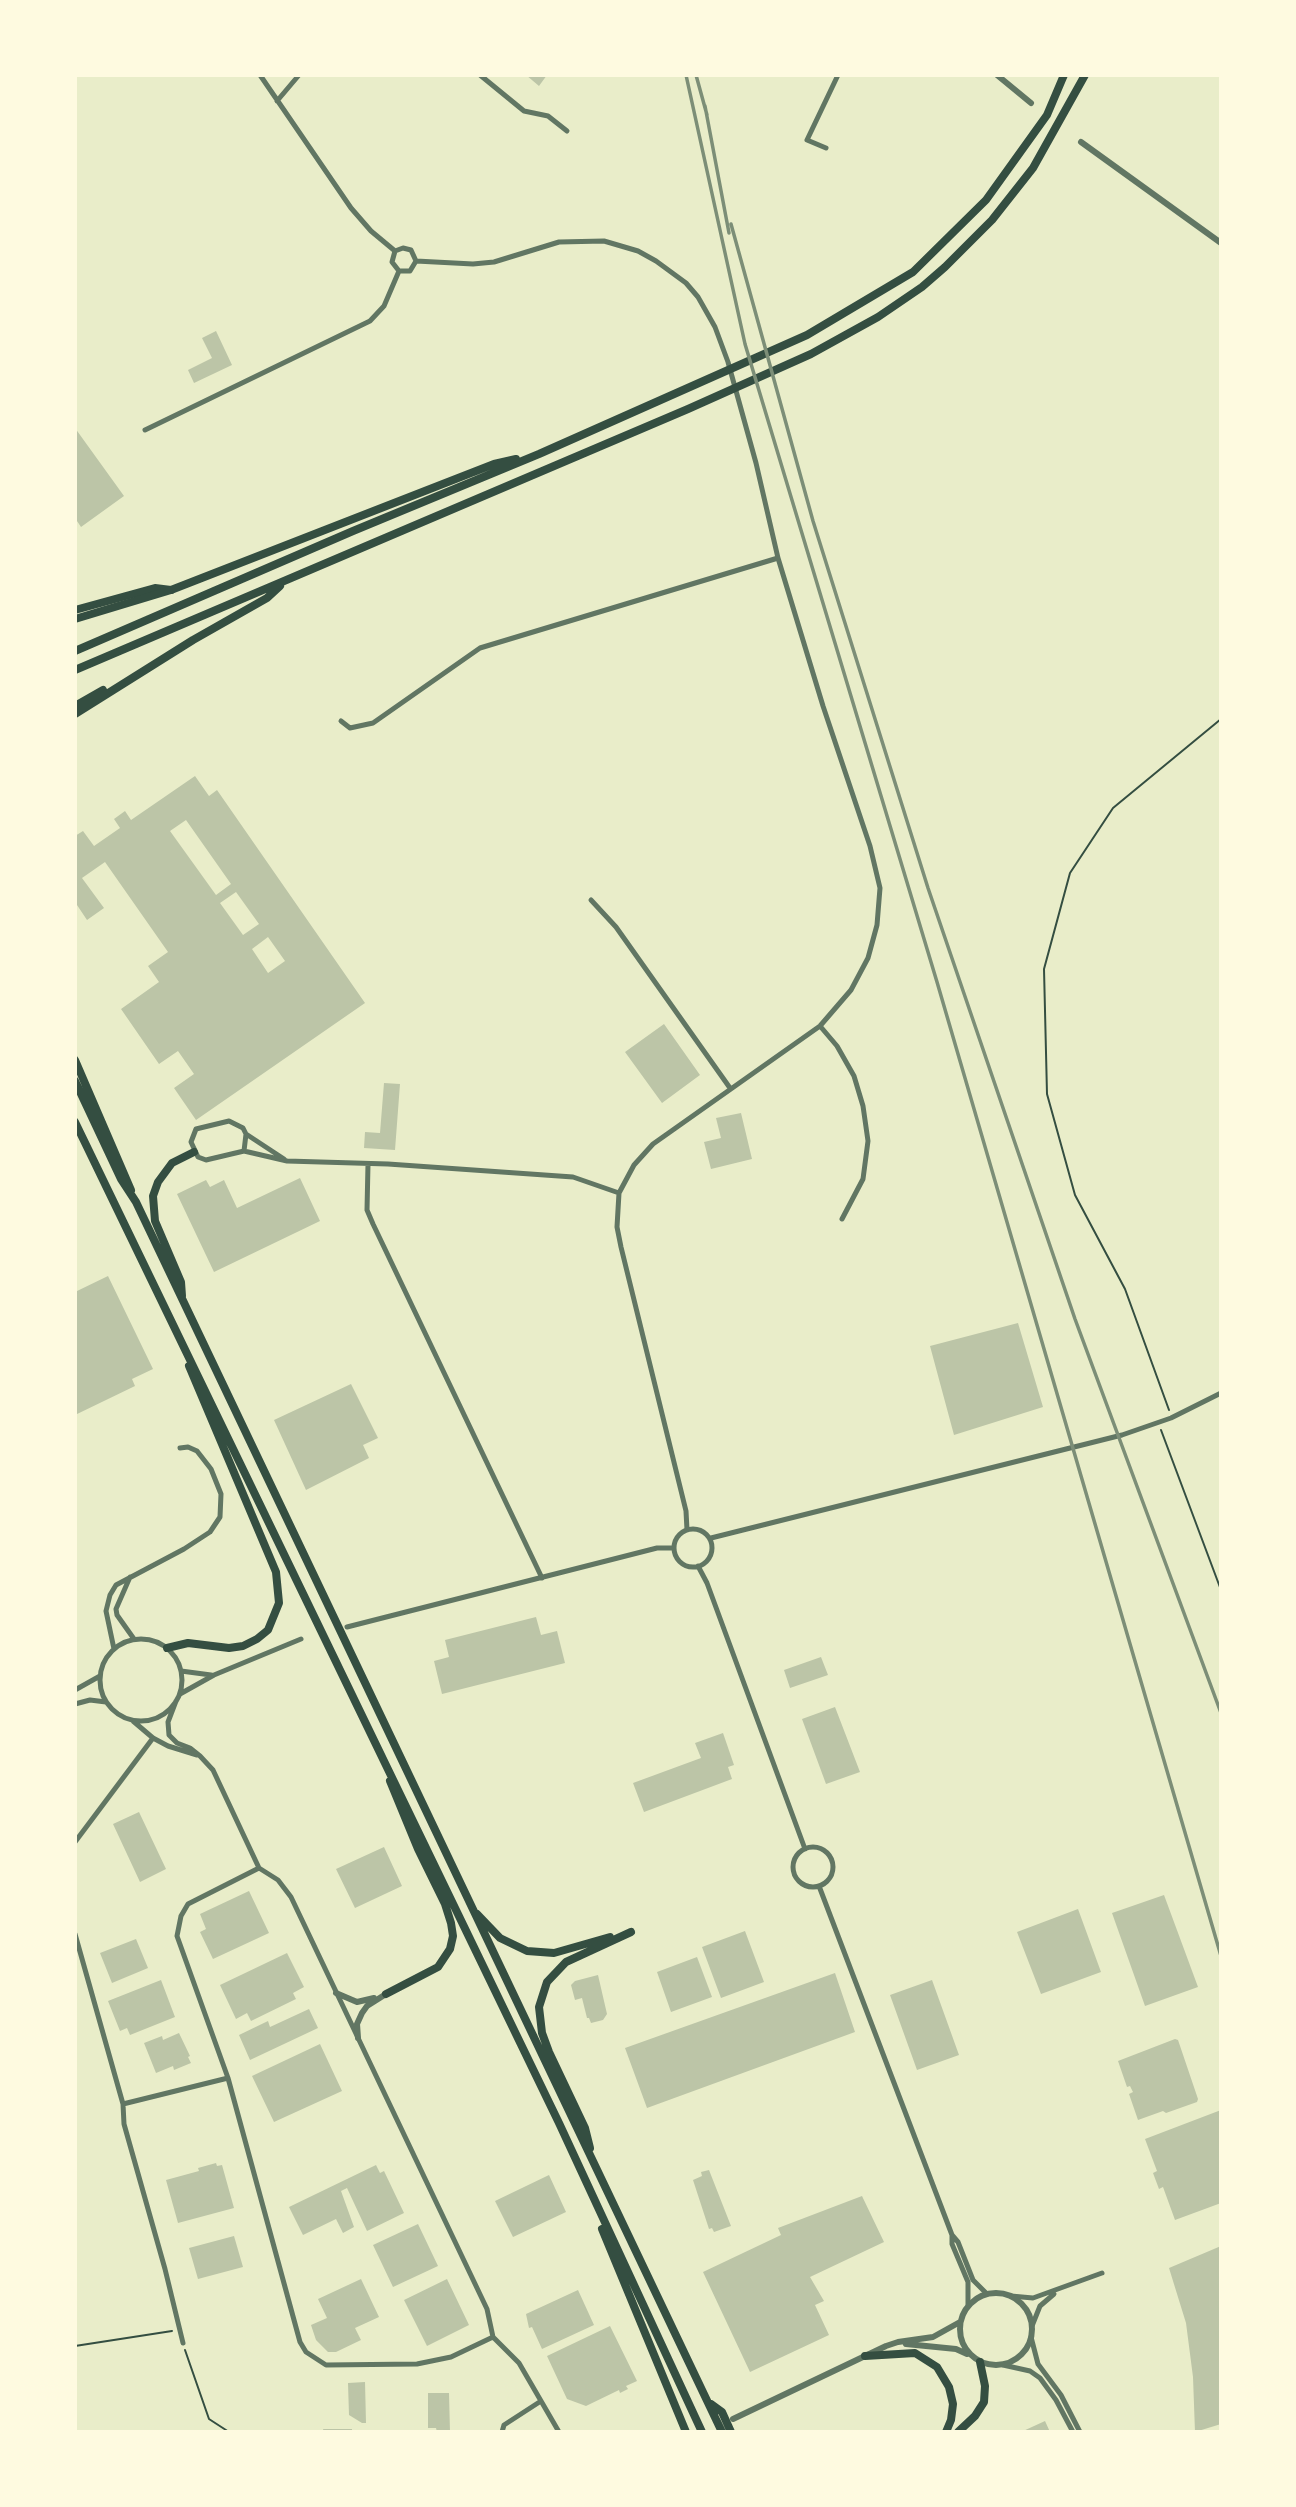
<!DOCTYPE html>
<style>
body{margin:0}
#map{position:relative;width:1296px;height:2507px;overflow:hidden;background:#e9edc9;font-family:"Nunito Sans",sans-serif}
canvas{display:block}
.frame{position:absolute;inset:0;border:77px solid #fefae0;pointer-events:none}
</style>
<div id="map">
<canvas width="1296" height="2507"></canvas>
<div class="frame"></div>
</div>
<script>
const c = document.querySelector('canvas').getContext('2d');
c.lineJoin = 'round';
function fillPath(path, color) {
  c.fillStyle = color;
  c.fill(path, 'evenodd');
}
function shape(rows) {
  const path = new Path2D();
  for (const r of rows) {
    if (r.length === 3) {
      path.moveTo(r[0] + r[2], r[1]);
      path.arc(r[0], r[1], r[2], 0, 2 * Math.PI);
      continue;
    }
    path.moveTo(r[0], r[1]);
    for (let i = 2; i < r.length; i += 2) path.lineTo(r[i], r[i + 1]);
  }
  return path;
}
function strokePath(path, color, width, dash) {
  c.strokeStyle = color;
  c.lineWidth = width;
  c.lineCap = dash ? 'butt' : 'round';
  c.setLineDash(dash || []);
  c.stroke(path);
}
const building = shape([
 [526,75,547,75,539,86],
 [216,331,232,365,194,383,188,370,212,358,202,338],
 [75,428,124,496,81,527,75,518],
 [195,776,209,796,217,790,365,1003,196,1120,174,1088,194,1074,178,1051,159,1064,121,1009,159,982,148,966,168,952,105,862,82,878,104,908,87,920,75,902,75,836,83,831,94,846,120,828,114,819,125,811,131,820],
 [186,820,231,884,216,895,170,831],
 [236,892,259,924,243,935,220,903],
 [268,937,285,961,268,973,252,949],
 [664,1024,700,1075,662,1103,625,1052],
 [384,1083,400,1084,395,1150,364,1148,365,1132,380,1133],
 [741,1113,752,1159,711,1169,704,1142,721,1138,716,1118],
 [300,1178,320,1221,214,1272,177,1194,206,1180,210,1187,224,1180,237,1208],
 [108,1276,153,1369,132,1379,135,1386,75,1415,75,1292],
 [1018,1323,1043,1407,954,1435,930,1346],
 [351,1384,378,1438,363,1445,369,1458,306,1490,274,1420],
 [536,1617,541,1635,557,1631,565,1663,442,1694,434,1661,449,1657,445,1640],
 [821,1657,828,1675,790,1688,784,1670],
 [835,1707,860,1772,826,1784,802,1719],
 [723,1733,734,1765,728,1767,732,1779,644,1812,633,1783,701,1758,695,1743],
 [139,1812,166,1869,140,1882,113,1824],
 [384,1847,402,1886,355,1908,336,1869],
 [249,1891,269,1933,213,1959,200,1932,206,1929,200,1914],
 [1164,1895,1198,1987,1145,2006,1112,1913],
 [1078,1909,1101,1972,1041,1994,1017,1932],
 [745,1931,764,1982,721,1998,702,1947],
 [136,1939,148,1968,112,1983,100,1953],
 [287,1953,304,1987,293,1993,296,1999,251,2021,247,2013,236,2019,220,1985],
 [697,1957,712,1997,671,2012,657,1972],
 [835,1973,855,2032,647,2108,625,2048],
 [598,1975,607,2014,603,2020,591,2023,589,2018,587,2018,582,1998,575,2000,571,1985,575,1981],
 [161,1980,175,2017,130,2035,127,2028,120,2031,108,2001],
 [932,1980,959,2055,917,2070,890,1995],
 [309,2009,318,2028,250,2060,239,2035,268,2021,270,2027],
 [179,2033,190,2056,188,2057,191,2063,174,2070,173,2066,156,2073,144,2043,162,2036,163,2040],
 [1175,2039,1178,2040,1198,2099,1197,2102,1166,2113,1163,2111,1138,2120,1129,2094,1133,2092,1130,2086,1127,2087,1118,2061],
 [320,2044,342,2091,274,2122,252,2076],
 [1221,2110,1221,2203,1175,2220,1163,2187,1159,2189,1153,2173,1157,2171,1145,2139],
 [216,2163,217,2166,222,2165,234,2208,178,2223,166,2180,199,2171,198,2168],
 [376,2165,380,2173,384,2171,404,2213,367,2231,347,2188,341,2191,354,2227,343,2233,336,2219,303,2235,289,2207],
 [709,2170,731,2226,714,2232,712,2228,709,2229,693,2180,702,2176,701,2172],
 [549,2175,566,2212,513,2237,495,2201],
 [862,2196,884,2242,810,2277,824,2301,815,2305,829,2335,750,2372,703,2272,781,2235,778,2228],
 [418,2224,438,2266,393,2287,373,2245],
 [234,2236,243,2267,198,2279,189,2248],
 [1221,2246,1221,2424,1195,2432,1193,2377,1186,2323,1169,2268],
 [361,2279,379,2317,355,2328,361,2340,336,2352,328,2352,316,2340,311,2325,327,2318,318,2299],
 [447,2279,469,2325,427,2346,404,2300],
 [578,2290,594,2325,542,2349,532,2327,529,2328,526,2314],
 [610,2326,637,2381,626,2386,628,2389,620,2393,619,2390,586,2406,567,2399,547,2356],
 [365,2382,366,2423,362,2423,349,2415,348,2383],
 [428,2393,449,2393,450,2432,437,2432,436,2428,428,2428],
 [1045,2421,1050,2432,1021,2432],
 [323,2429,352,2429,352,2432,324,2432]
]);
const path = shape([
 [1169,1410,1125,1289,1075,1195,1047,1094,1044,969,1070,873,1113,808,1221,719],
 [1161,1430,1221,1590],
 [75,2346,172,2331],
 [185,2350,209,2419,229,2432]
]);
const minor = shape([
 [260,75,351,208,371,231,395,251],
 [480,75,524,111,548,116,567,131],
 [277,101,299,75],
 [826,148,807,140,838,75],
 [395,251,392,262,399,271,410,271,416,261],
 [395,251,403,248,411,250,416,261],
 [416,261,473,264,494,262,559,242,604,241,638,251,656,261,686,283,698,297,715,327,728,362,756,463,778,558,823,706,870,846,880,888,877,925,868,958,851,990,820,1026,653,1144,634,1165,619,1193,617,1227,621,1247,686,1511,687,1530],
 [145,430,370,321,384,306,399,271],
 [341,721,350,728,373,723,480,648,778,558],
 [591,900,616,927,730,1088],
 [820,1026,837,1046,854,1076,863,1106,868,1141,863,1179,842,1219],
 [246,1134,284,1159],
 [244,1151,246,1134,243,1128,229,1121,196,1129,191,1142,198,1157,206,1160,244,1151,287,1161,388,1164,573,1177,619,1193],
 [368,1164,367,1210,373,1224,542,1578],
 [693,1548,19],
 [711,1538,1122,1435,1171,1418,1221,1393],
 [698,1566,707,1583,805,1849],
 [130,1577,116,1609,117,1615,134,1639],
 [347,1627,657,1548,673,1548],
 [141,1680,41],
 [114,1649,106,1611,110,1595,116,1585,184,1549,210,1532,220,1517,221,1494,211,1469,197,1451,188,1447,180,1448],
 [181,1671,211,1675],
 [75,1690,100,1676],
 [180,1694,214,1675,301,1639],
 [176,1701,168,1722,169,1735,177,1743,190,1748,200,1756,213,1770,259,1868,278,1880,291,1897,487,2309,493,2337,519,2363,559,2432],
 [75,1704,90,1700,106,1702],
 [133,1721,153,1738,168,1746,197,1755],
 [75,1842,153,1738],
 [813,1867,20],
 [259,1868,188,1904,181,1916,177,1936,228,2078,300,2342,306,2352,326,2365,417,2364,451,2357,493,2337],
 [819,1886,952,2235,952,2244,968,2282,968,2305],
 [75,1934,123,2104,124,2124,165,2269,183,2343],
 [123,2104,228,2078],
 [952,2235,958,2242,973,2280,987,2294],
 [1011,2296,1033,2298,1102,2273],
 [1032,2326,1040,2306,1054,2294],
 [1031,2337,1038,2364,1061,2395,1080,2432],
 [1003,2365,1030,2371,1040,2378,1056,2400,1073,2432],
 [502,2432,504,2425,541,2401]
]);
const tertiary = shape([
 [997,75,1031,103],
 [1081,142,1221,243],
 [336,1993,357,2002,374,1998],
 [358,2038,357,2024,362,2013,367,2006,386,1994],
 [996,2329,36],
 [906,2344,956,2349,967,2354],
 [733,2419,886,2346,898,2342,933,2337,960,2322]
]);
const primary = shape([
 [75,610,155,588,171,590]
]);
const trunk = shape([
 [75,619,171,590,494,464,516,459],
 [75,651,353,531,539,454,807,335,913,272,986,200,1047,115,1064,75],
 [75,670,688,409,811,354,878,317,922,287,945,267,992,220,1033,168,1085,75],
 [75,706,103,690],
 [75,714,193,640,267,598,280,586],
 [75,1060,131,1190],
 [75,1081,121,1179,136,1202,722,2432],
 [75,1122,559,2123,702,2432],
 [182,1296,181,1282,155,1221,153,1196,158,1182,172,1163,194,1152],
 [167,1648,188,1643,229,1648,243,1646,257,1639,268,1630,279,1603,276,1572,189,1366],
 [477,1914,500,1938,527,1951,554,1953,610,1937],
 [386,1994,438,1967,450,1949,453,1936,451,1923,445,1904,418,1849,390,1781],
 [590,2148,585,2128,549,2052,542,2033,539,2007,547,1982,566,1962,631,1932],
 [602,2229,686,2432],
 [865,2356,915,2353,937,2367,949,2387,953,2404,951,2420,946,2432],
 [711,2404,722,2412,731,2432],
 [958,2432,975,2416,984,2402,985,2386,980,2362]
]);
const rail = shape([
 [686,75,745,344,937,982,1221,1956],
 [696,75,707,115],
 [705,106,729,233],
 [731,224,813,521,928,888,1075,1319,1221,1713]
]);
fillPath(building, '#bcc5a7');
strokePath(path, '#344e41', 2);
strokePath(minor, '#617663', 5);
strokePath(tertiary, '#617663', 6);
strokePath(primary, '#344e41', 8);
strokePath(trunk, '#344e41', 8);
strokePath(rail, '#7c8e77', 3.5);
</script>
